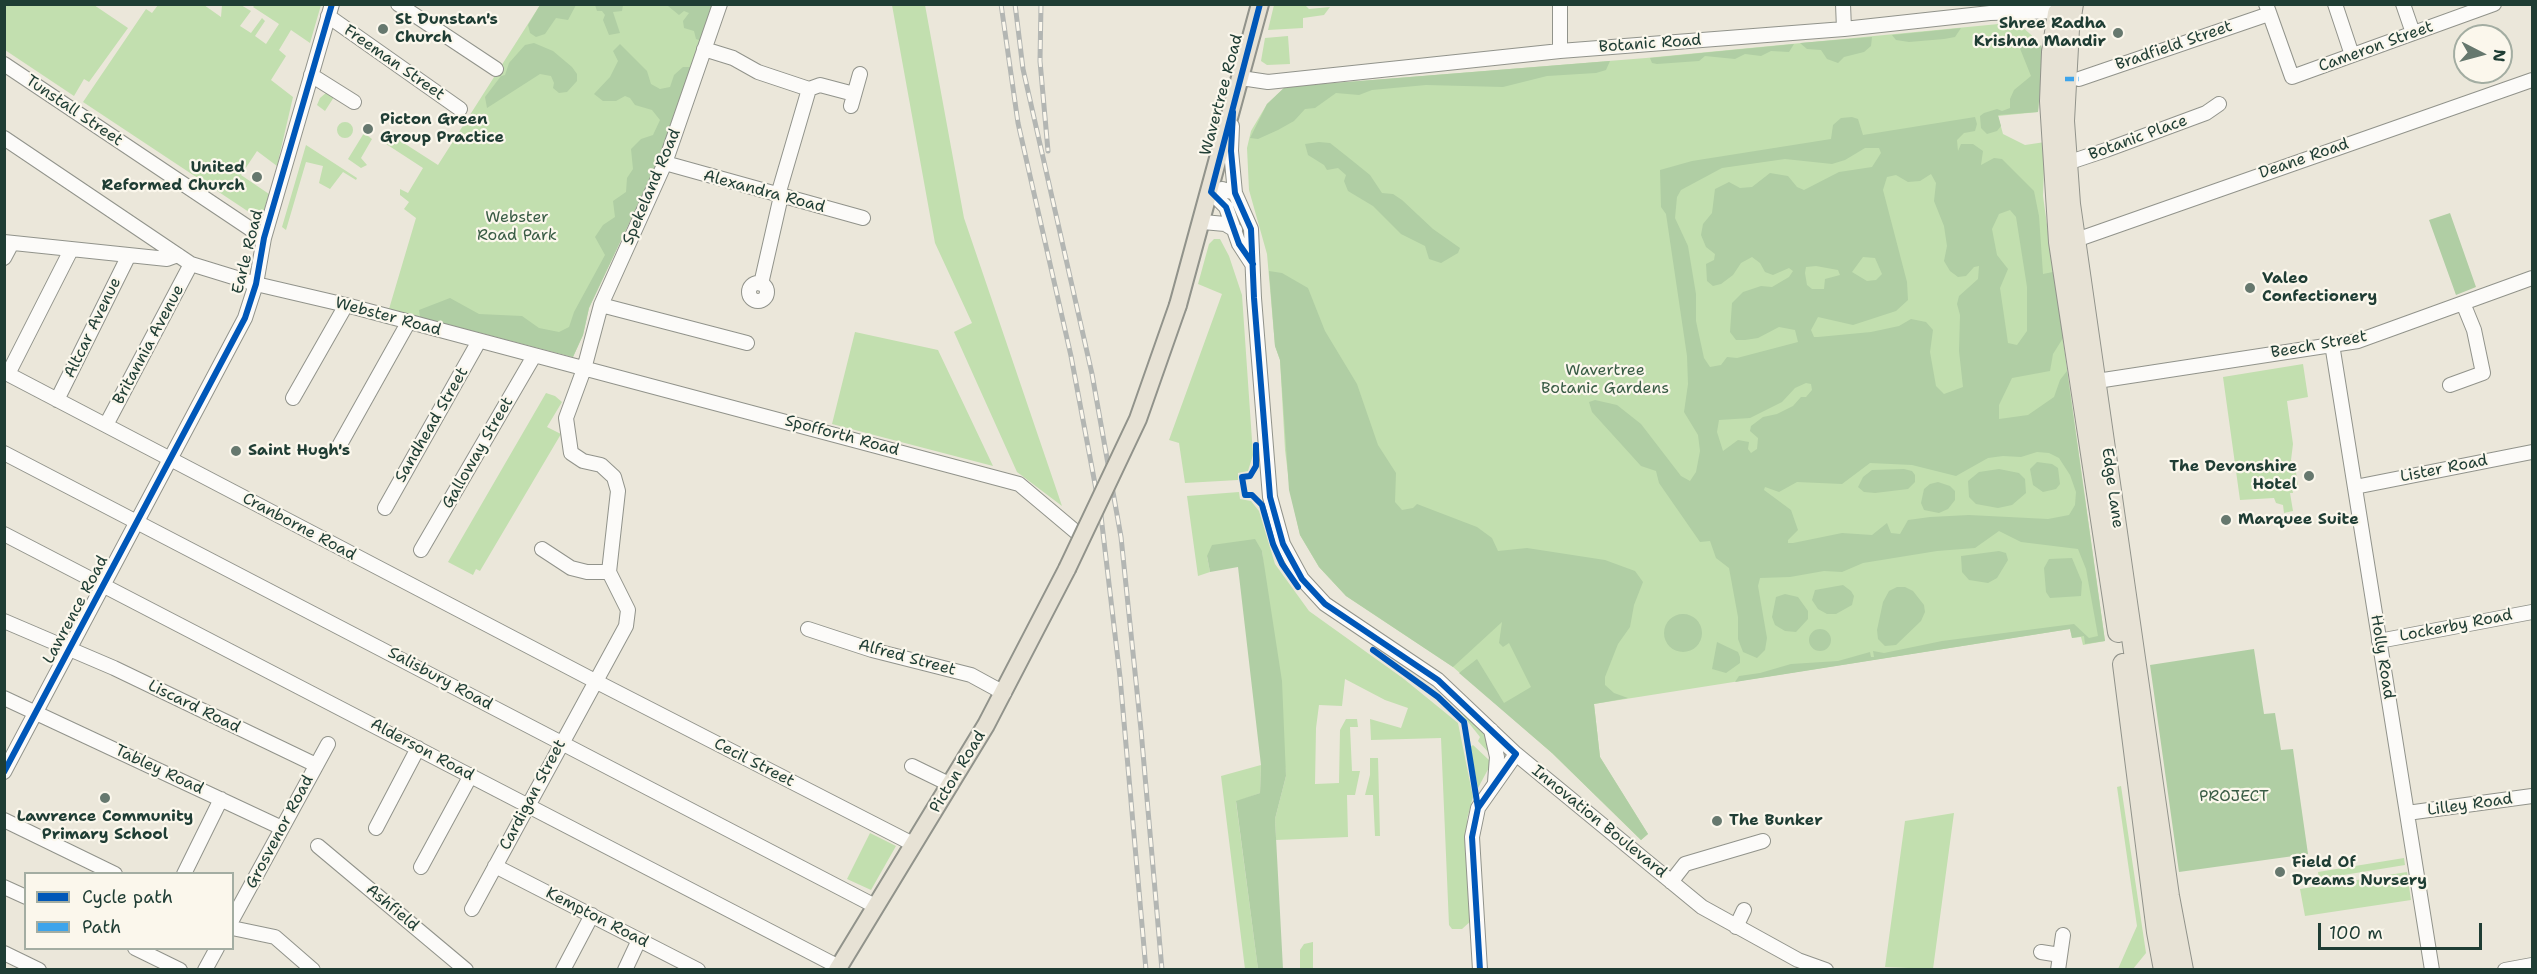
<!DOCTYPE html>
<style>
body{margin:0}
#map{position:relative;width:2537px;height:974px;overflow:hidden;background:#ebe7da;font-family:"Shantell Sans",sans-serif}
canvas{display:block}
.frame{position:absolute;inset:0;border:6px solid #1f3d34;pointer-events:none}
.legend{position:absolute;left:24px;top:872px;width:210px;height:78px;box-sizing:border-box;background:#fbf7ec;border:2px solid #a3ada2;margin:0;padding:8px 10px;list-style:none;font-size:18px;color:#1f3d34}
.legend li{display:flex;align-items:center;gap:12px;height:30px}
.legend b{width:30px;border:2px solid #a3ada2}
.north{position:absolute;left:2453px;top:24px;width:60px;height:60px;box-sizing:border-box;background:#fbf7ec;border:2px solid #a3ada2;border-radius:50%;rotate:96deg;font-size:16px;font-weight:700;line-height:24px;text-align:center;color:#1f3d34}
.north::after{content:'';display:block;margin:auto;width:21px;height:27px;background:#66786e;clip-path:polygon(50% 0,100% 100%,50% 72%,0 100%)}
.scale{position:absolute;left:2318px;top:923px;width:164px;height:27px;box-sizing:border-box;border:3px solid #1f3d34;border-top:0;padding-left:8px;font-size:18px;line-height:21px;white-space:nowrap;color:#1f3d34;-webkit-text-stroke:4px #fbf7ec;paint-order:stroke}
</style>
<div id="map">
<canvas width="2537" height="974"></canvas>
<div class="frame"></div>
<ul class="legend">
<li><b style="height:8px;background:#0057b8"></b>Cycle path</li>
<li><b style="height:8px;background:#3da4eb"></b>Path</li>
</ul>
<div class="north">N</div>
<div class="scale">100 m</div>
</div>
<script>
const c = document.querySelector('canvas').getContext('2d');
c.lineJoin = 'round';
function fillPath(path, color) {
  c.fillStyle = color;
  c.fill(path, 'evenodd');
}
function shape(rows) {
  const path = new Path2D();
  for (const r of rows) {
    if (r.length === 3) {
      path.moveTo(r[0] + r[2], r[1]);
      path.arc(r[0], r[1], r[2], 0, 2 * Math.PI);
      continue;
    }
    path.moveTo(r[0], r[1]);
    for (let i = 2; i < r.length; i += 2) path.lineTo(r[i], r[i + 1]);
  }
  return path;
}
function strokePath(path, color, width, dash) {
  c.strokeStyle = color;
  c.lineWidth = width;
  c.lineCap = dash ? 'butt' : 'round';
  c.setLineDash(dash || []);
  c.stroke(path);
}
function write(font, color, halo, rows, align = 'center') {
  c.font = font + ' "Shantell Sans",sans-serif';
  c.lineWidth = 4.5;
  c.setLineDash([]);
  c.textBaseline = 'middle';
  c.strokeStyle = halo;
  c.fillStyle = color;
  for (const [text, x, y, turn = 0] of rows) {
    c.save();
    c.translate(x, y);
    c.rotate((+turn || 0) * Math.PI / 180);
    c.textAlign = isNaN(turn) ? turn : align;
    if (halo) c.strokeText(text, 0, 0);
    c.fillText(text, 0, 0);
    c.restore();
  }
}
const green = shape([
 [4,5,94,5,128,28,89,82,84,79,74,96,5,50],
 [158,5,204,5,221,17,222,5,241,5,251,11,240,26,251,33,262,18,265,21,255,36,266,44,279,24,253,7,255,5,321,5,310,43,291,30,279,50,286,56,271,80,293,97,277,166,257,151,241,175,269,194,261,220,83,102,146,9,152,13],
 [540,5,715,5,655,168,589,308,583,335,573,357,389,309,416,218,404,209,409,202,400,195,400,189,408,193,423,168,380,140,385,131,438,165],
 [892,5,925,5,964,218,1062,506,1017,472,954,332,972,323,935,243],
 [1274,5,1305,5,1309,9,1330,7,1324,15,1303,18,1303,28,1268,30],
 [2009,23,2020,25,2038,41,2043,53,2038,112,1998,116,2003,134,2025,145,2045,142,2043,196,2105,641,2083,645,2081,637,2072,638,2070,629,1594,704,1600,757,1648,834,1641,840,1552,753,1453,667,1346,596,1319,567,1300,535,1290,490,1285,450,1280,360,1275,346,1267,254,1249,190,1247,148,1251,131,1267,104,1285,87,1646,58],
 [1288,36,1290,64,1267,65,1261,61,1265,38],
 [327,92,334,97,325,111,317,105,320,98],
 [345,130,8],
 [364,133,372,139,361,158,367,165,361,168,348,159],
 [306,145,357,178,356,180,343,172,330,189,319,183,323,166,306,162,286,230,282,227],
 [1214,239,1220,239,1229,256,1242,295,1253,455,1248,471,1238,473,1238,480,1185,483,1179,443,1169,440,1222,294,1198,284,1209,244],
 [855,332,938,350,993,466,832,424],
 [2303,364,2308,397,2287,401,2293,444,2291,460,2295,466,2298,486,2292,487,2293,493,2290,493,2293,511,2284,513,2283,505,2276,503,2274,498,2240,500,2223,377],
 [546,393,555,396,562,402,547,427,561,434,480,571,476,569,473,575,448,562],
 [1239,492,1240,499,1251,501,1259,511,1275,564,1309,611,1404,679,1458,723,1473,797,1467,819,1472,920,1462,929,1452,929,1449,925,1441,738,1371,740,1370,719,1401,728,1408,708,1385,700,1345,679,1342,706,1319,705,1316,728,1315,784,1339,783,1340,730,1346,719,1357,719,1358,727,1350,727,1352,771,1360,771,1355,795,1347,795,1348,837,1276,840,1275,819,1286,776,1262,551,1207,556,1210,572,1198,576,1187,496],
 [1457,708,1460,708,1484,732,1490,741,1489,753,1478,741,1480,737],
 [1473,745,1489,760,1493,760,1478,788,1470,747],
 [1370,758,1378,758,1380,836,1375,836,1373,795,1365,795,1370,775],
 [1261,765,1260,793,1236,802,1258,969,1245,969,1221,776],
 [2121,786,2146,953,2133,969,2118,969,2137,926,2117,787],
 [1954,813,1933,969,1885,967,1905,821],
 [870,833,896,846,871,890,847,879],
 [2404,858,2405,865,2319,879,2318,872],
 [2407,872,2411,900,2305,916,2300,889],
 [1313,942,1313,969,1300,969,1300,950,1304,944]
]);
const forest = shape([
 [540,5,540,4,576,5,568,20,556,18,545,34,536,37,530,33,528,25],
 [595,5,623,5,622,11,613,12,620,33,609,35,603,20,605,15,602,11,597,11],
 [652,5,715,5,702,41,696,39,694,31,684,28,683,21,689,13,684,11,679,15,668,6],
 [1961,28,1955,37,1944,39,1909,42,1896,40,1892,35],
 [1872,37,1871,46,1864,52,1844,57,1838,63,1827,59,1821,50,1807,49,1800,43],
 [2033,37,2041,46,2043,53,2038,112,1998,115,2001,126,1997,131,1987,134,1981,128,1980,116,1984,113,1997,109,2002,111,2010,108,2010,99,2014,90,2031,76,2019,46,2024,39],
 [534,43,553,51,572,67,577,74,577,81,567,92,559,93,553,88,554,83,551,76,540,74,487,108,485,97,501,76,505,75,509,63,525,45],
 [620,44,647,71,651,84,660,89,670,87,674,75,683,67,693,67,655,168,589,308,583,335,573,357,420,317,419,310,450,298,479,314,522,316,539,328,559,332,569,327,574,312,605,255,595,237,603,225,615,217,613,201,626,192,627,178,633,169,631,149,641,139,653,135,660,120,652,110,635,105,630,98,625,96,616,101,603,101,594,94,610,77,618,61,613,51],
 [1794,44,1789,52,1771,51,1761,56,1745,54,1735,59,1705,56,1699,61,1657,64,1652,63,1650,58],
 [1610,61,1606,70,1596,73,1547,76,1503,87,1426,85,1372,90,1359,95,1336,93,1315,108,1305,109,1294,121,1278,130,1258,139,1250,138,1267,104,1285,87],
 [1852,117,1858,119,1863,135,1975,117,1977,124,1975,131,1964,133,1957,140,1958,151,1961,144,1973,144,1983,151,1981,165,1994,158,2002,159,2034,191,2039,216,2043,274,2053,272,2063,338,2053,354,2050,371,2012,378,1999,405,1999,419,2028,415,2054,397,2060,380,2067,371,2105,641,2085,644,2084,636,2072,638,2070,629,1735,682,1739,676,1760,673,1791,664,1838,661,1870,652,1871,657,1874,657,1873,651,1884,653,1942,641,2058,626,2074,624,2089,638,2098,636,2086,569,2078,549,2021,542,1999,531,1975,548,1937,551,1863,563,1842,572,1824,571,1790,577,1760,578,1758,586,1767,638,1765,650,1757,658,1743,652,1738,639,1738,617,1729,568,1716,558,1710,541,1700,542,1659,483,1656,471,1641,466,1592,412,1589,402,1595,400,1617,405,1641,424,1681,476,1690,481,1696,472,1700,451,1698,435,1684,412,1688,384,1687,356,1666,214,1661,207,1660,170,1692,161,1831,139,1833,125,1841,118],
 [1865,148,1879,148,1881,153,1872,167,1839,172,1804,190,1797,187,1788,176,1770,173,1752,187,1740,188,1729,182,1715,189,1712,213,1703,224,1701,235,1706,247,1715,254,1714,260,1706,264,1707,281,1713,286,1721,284,1733,275,1741,263,1752,257,1760,263,1765,272,1773,275,1789,268,1793,271,1789,277,1772,287,1761,286,1743,292,1732,303,1730,332,1736,340,1745,340,1758,338,1779,327,1795,330,1798,342,1737,358,1727,357,1721,365,1710,367,1704,358,1696,321,1696,294,1688,246,1675,218,1677,197,1681,190,1722,168,1785,159,1832,164,1845,160],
 [1931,174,1936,183,1934,201,1944,226,1947,246,1944,261,1950,271,1958,277,1966,276,1974,267,1979,266,1978,279,1959,296,1957,304,1960,315,1959,351,1963,387,1944,394,1936,386,1930,352,1933,330,1926,322,1911,319,1899,326,1871,332,1818,337,1814,337,1811,330,1818,317,1853,325,1896,311,1908,300,1907,282,1883,190,1887,177,1896,175,1908,182,1920,181],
 [2010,210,2016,217,2027,287,2027,331,2017,345,2008,343,2000,288,2008,269,1997,255,1992,229,1999,214],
 [1863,257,1875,258,1882,274,1876,280,1867,281,1852,272],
 [1816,266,1838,270,1840,275,1825,279,1824,289,1812,289,1807,285,1805,273,1806,267],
 [1806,383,1811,384,1812,390,1806,397,1801,397,1793,406,1777,414,1763,417,1751,426,1750,431,1758,438,1757,449,1751,453,1748,449,1749,442,1738,440,1723,451,1717,432,1719,420,1750,418,1782,402,1795,388],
 [2037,452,2049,453,2059,458,2070,475,2076,492,2075,505,2069,515,2048,519,1969,515,1930,517,1908,520,1900,534,1891,533,1887,523,1872,535,1842,533,1793,543,1788,543,1788,540,1798,530,1791,510,1764,490,1765,487,1779,492,1797,482,1842,484,1870,463,1912,465,1956,476,1988,458,2003,456,2021,457],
 [1319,142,1330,143,1349,158,1370,175,1382,193,1393,194,1402,200,1433,229,1460,248,1458,253,1441,263,1429,259,1425,246,1401,234,1373,206,1348,191,1344,181,1346,175,1338,168,1327,170,1324,165,1308,155,1305,144],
 [2450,213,2476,287,2456,295,2429,220],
 [1269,271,1282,273,1308,288,1325,331,1357,384,1378,445,1396,473,1395,502,1402,510,1413,508,1417,504,1477,527,1492,538,1498,551,1527,548,1605,560,1635,571,1643,582,1634,605,1630,627,1618,644,1605,677,1605,685,1614,693,1628,698,1594,704,1600,757,1648,834,1641,840,1552,753,1459,673,1477,659,1504,703,1531,687,1509,643,1503,647,1499,643,1502,622,1453,667,1346,596,1319,567,1300,535,1289,490,1280,360,1275,346],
 [2037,462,2052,464,2058,468,2060,484,2056,489,2043,492,2033,485,2030,469],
 [1904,469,1912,471,1915,475,1915,482,1908,489,1875,493,1864,492,1858,487,1863,477,1872,470],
 [1999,469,2019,473,2025,479,2026,493,2012,505,1998,508,1976,504,1969,497,1968,481,1979,472],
 [1938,482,1950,486,1955,491,1955,500,1948,509,1939,513,1924,510,1921,503,1924,489,1930,484],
 [1255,539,1262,551,1282,681,1286,776,1275,819,1283,969,1258,969,1236,801,1260,793,1261,765,1238,567,1210,572,1207,556,1212,545],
 [1999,551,2006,553,2008,560,1997,578,1988,583,1969,580,1962,572,1961,556],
 [2072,558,2082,582,2081,596,2050,598,2046,592,2044,568,2049,559],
 [1843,585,1851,591,1854,596,1852,605,1836,614,1827,614,1818,609,1812,600,1815,590],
 [1897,587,1905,587,1913,591,1924,605,1925,612,1921,621,1896,645,1885,646,1878,639,1877,630,1883,602,1889,591],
 [1785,594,1798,597,1808,611,1808,619,1796,632,1785,631,1775,625,1772,617,1776,597],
 [1683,633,19],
 [1820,640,11],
 [1717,642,1738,652,1740,657,1740,663,1726,673,1712,669],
 [2254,649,2264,714,2275,713,2281,750,2293,749,2308,854,2179,872,2150,665]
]);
const minor = shape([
 [398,4,496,69],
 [1843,4,1844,29],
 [2266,4,2292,77,2494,4],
 [2335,4,2352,55],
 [2403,4,2413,33],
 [328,16,460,109],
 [704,49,733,58,758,72,809,89],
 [1560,51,1560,4],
 [4,64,264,238],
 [311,75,354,102],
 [1241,78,1268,82,1560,51,1844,29,1990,13,2059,11],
 [2079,79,2269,14],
 [851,106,860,74],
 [1232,126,1231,151,1235,193,1251,229,1254,298,1270,497,1283,544,1302,579,1325,604,1438,680,1516,754,1702,907,1798,960,1826,970],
 [4,138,191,264,256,284,346,305,1019,484,1082,537],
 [665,163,863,218],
 [2058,164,2067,163,2106,150,2206,113,2219,104],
 [1235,193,1222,189,1211,192,1226,207,1239,244,1252,264],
 [778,195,809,89,820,85,854,94],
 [1203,222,1225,224,1235,230],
 [2076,240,2532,80],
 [4,242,167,259,178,255],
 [4,258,12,243],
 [758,292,9],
 [761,284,781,196],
 [601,305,747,343],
 [2332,344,2432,970],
 [4,372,595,681,913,844],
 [8,374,71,250],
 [2097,381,2358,341,2532,278],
 [2450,385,2483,373,2474,330,2463,303],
 [293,398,346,305],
 [57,400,129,255],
 [106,425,191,264],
 [338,448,408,323],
 [4,453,875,906],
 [2355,487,2532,452],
 [385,508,479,341],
 [4,534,839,967],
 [542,549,571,568,587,572,609,572],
 [421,550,534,356],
 [4,621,114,668,316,765],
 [808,629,872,650,971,675,1004,693],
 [2379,641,2532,612],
 [4,698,282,828],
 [1491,730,1497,757,1495,782],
 [912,766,951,785],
 [4,772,245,318,256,284,264,238,332,4],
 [2407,813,2532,796],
 [4,820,115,874],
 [376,828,418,748],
 [318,846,466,970],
 [495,866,698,970],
 [421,867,471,775],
 [184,874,221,799],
 [1671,882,1685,864,1763,841],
 [4,887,26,897],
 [472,909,626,626,628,610,609,572,618,491,614,477,601,465,583,461,571,453,566,418,584,369,601,305,665,163,720,4],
 [232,920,328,744],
 [1736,927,1744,910],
 [232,928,275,937,313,970],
 [135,948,180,970],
 [2041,952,2060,955],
 [4,953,39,970],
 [205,970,217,948],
 [563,970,592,915],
 [625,970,639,940],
 [1480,970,1472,837,1478,808,1516,754],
 [2058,970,2063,935],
 [2505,970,2532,965]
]);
const major = shape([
 [1178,305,1260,4],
 [837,970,986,725,1067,569]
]);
const highway = shape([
 [2073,4,2069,29,2064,121,2070,204,2169,896,2183,970],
 [2058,13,2052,52,2050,101,2059,242,2118,632],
 [2123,664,2157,932,2164,970]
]);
const rail = shape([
 [1001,4,1018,123,1071,356,1101,516,1120,677,1146,970],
 [1015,4,1023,69,1092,374,1121,537,1141,730,1162,970],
 [1041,4,1040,61,1048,151]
]);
const majorBridge = shape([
 [1067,569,1138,419,1178,305]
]);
const quiet = shape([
 [2065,79,2079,79]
]);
const cycleway = shape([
 [1233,112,1231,151,1235,193,1251,229,1254,298,1270,497,1283,544,1302,579,1325,604,1438,680,1516,754,1478,808,1472,837,1480,970],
 [1253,264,1239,244,1226,207,1211,192,1260,4],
 [1256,445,1256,466,1250,476,1242,477,1245,495,1252,495,1262,505,1273,544,1282,564,1298,587],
 [1373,650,1438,697,1464,722,1478,808],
 [4,772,245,318,256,284,264,238,332,4]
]);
const markers = [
 [383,29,6,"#66786e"],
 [2118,33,6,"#66786e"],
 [368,129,6,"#66786e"],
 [257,177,6,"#66786e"],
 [2250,288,6,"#66786e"],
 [236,451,6,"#66786e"],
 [2309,476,6,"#66786e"],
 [2226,520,6,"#66786e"],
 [105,798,6,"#66786e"],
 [1717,821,6,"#66786e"],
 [2280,872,6,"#66786e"]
];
const poiNames = [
 ["St Dunstan's",395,20],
 ["Church",395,38],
 ["Shree Radha",2106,24,"right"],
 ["Krishna Mandir",2106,42,"right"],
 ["Picton Green",380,120],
 ["Group Practice",380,138],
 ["United",245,168,"right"],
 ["Reformed Church",245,186,"right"],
 ["Valeo",2262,279],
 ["Confectionery",2262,297],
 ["Saint Hugh's",248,451],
 ["The Devonshire",2297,467,"right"],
 ["Hotel",2297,485,"right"],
 ["Marquee Suite",2238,520],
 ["Lawrence Community",105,817,"center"],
 ["Primary School",105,835,"center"],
 ["The Bunker",1729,821],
 ["Field Of",2292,863],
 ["Dreams Nursery",2292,881]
];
const streetNames = [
 ["Botanic Road",1650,44,-4],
 ["Bradfield Street",2174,46,-19],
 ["Cameron Street",2376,47,-20],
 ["Freeman Street",394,63,35],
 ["Wavertree Road",1222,95,-75],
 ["Tunstall Street",74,111,34],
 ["Botanic Place",2138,138,-20],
 ["Deane Road",2304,159,-19],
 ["Spekeland Road",652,187,-67],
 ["Alexandra Road",764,192,15],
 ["Earle Road",248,252,-76],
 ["Webster Road",388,317,15],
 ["Altcar Avenue",93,328,-64],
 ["Britannia Avenue",149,345,-62],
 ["Beech Street",2319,345,-10],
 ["Sandhead Street",432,425,-60],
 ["Spofforth Road",842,436,15],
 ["Galloway Street",478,453,-60],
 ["Lister Road",2444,469,-11],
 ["Edge Lane",2112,488,82],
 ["Cranborne Road",299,527,28],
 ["Lawrence Road",76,610,-62],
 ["Lockerby Road",2456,626,-11],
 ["Holly Road",2382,657,81],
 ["Alfred Street",907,658,15],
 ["Salisbury Road",440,679,28],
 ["Liscard Road",194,707,26],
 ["Alderson Road",422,750,28],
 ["Cecil Street",754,763,27],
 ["Tabley Road",159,770,25],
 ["Picton Road",958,772,-59],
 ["Cardigan Street",533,795,-62],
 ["Lilley Road",2470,805,-8],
 ["Innovation Boulevard",1599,822,39],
 ["Grosvenor Road",280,832,-62],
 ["Ashfield",392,908,40],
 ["Kempton Road",597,918,27]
];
const parkNames = [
 ["Webster",517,218],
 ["Road Park",517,236],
 ["Wavertree",1605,371],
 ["Botanic Gardens",1605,389],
 ["PROJECT",2234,797]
];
fillPath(green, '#c2dfaf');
fillPath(forest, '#b0cea4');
strokePath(minor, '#91938b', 16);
strokePath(major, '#91938b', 20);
strokePath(highway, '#91938b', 22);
strokePath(minor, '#fcfbf9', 14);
strokePath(major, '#e7e2d5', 16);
strokePath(highway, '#e7e2d5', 20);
strokePath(rail, '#b3b6b3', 5);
strokePath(rail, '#fbf7ec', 3, [9]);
strokePath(majorBridge, '#91938b', 20, []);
strokePath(majorBridge, '#e7e2d5', 16);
strokePath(quiet, '#3da4eb', 4.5, [9, 4.5]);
strokePath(cycleway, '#0057b8', 6);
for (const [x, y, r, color] of markers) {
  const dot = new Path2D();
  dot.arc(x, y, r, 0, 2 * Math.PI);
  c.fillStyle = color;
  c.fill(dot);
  strokePath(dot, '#fbf7ec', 2);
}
write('bold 16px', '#1f3d34', '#fbf7ec', poiNames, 'left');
write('16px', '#1f3d34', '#fbf7ec', streetNames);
write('16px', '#395c45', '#fbf7ec', parkNames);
</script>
